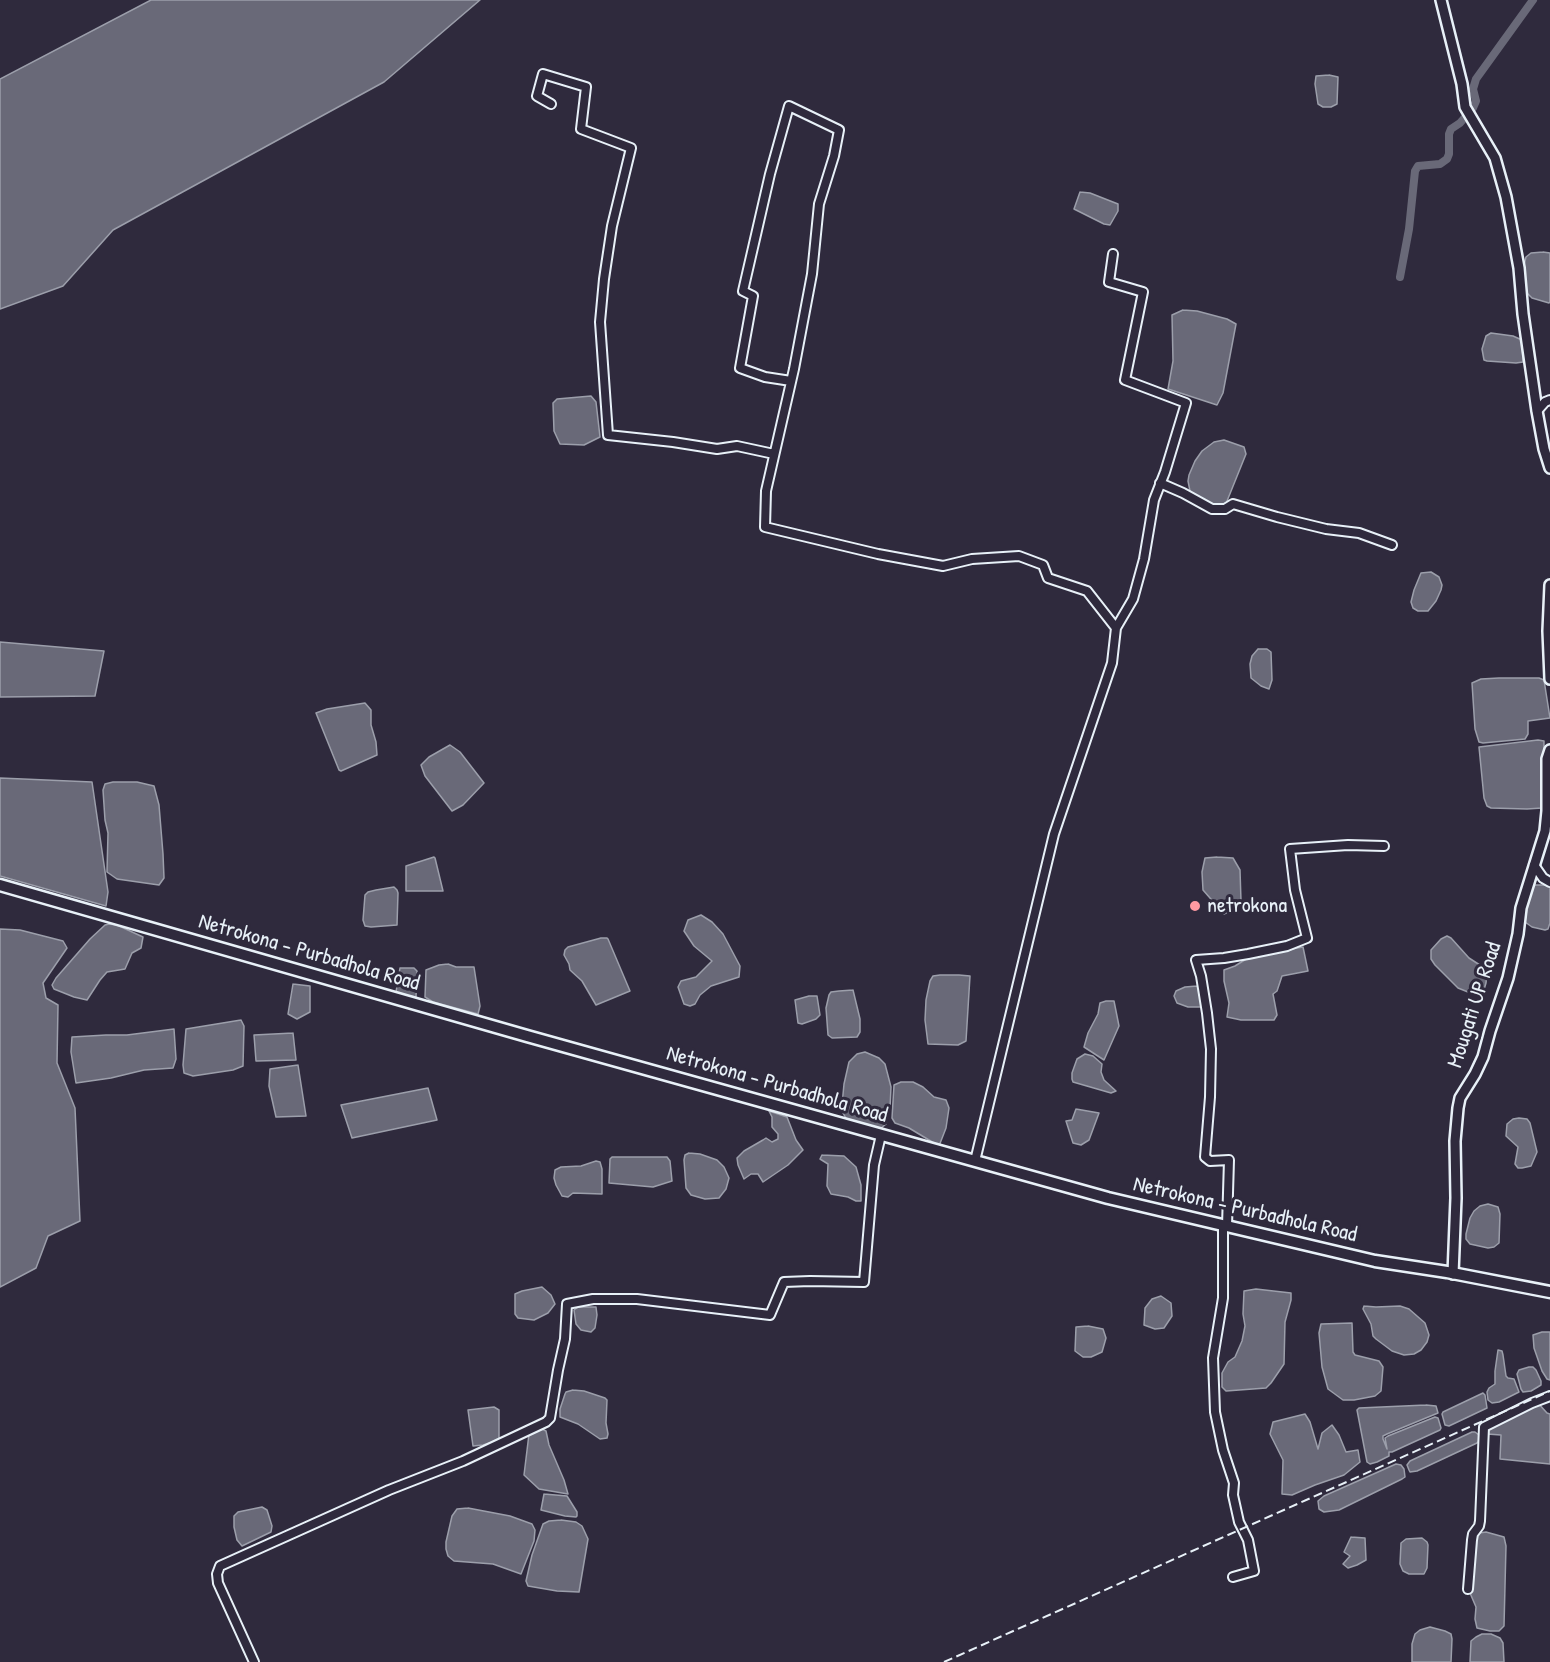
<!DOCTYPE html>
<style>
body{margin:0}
canvas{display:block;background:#2f2a3d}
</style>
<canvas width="1550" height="1662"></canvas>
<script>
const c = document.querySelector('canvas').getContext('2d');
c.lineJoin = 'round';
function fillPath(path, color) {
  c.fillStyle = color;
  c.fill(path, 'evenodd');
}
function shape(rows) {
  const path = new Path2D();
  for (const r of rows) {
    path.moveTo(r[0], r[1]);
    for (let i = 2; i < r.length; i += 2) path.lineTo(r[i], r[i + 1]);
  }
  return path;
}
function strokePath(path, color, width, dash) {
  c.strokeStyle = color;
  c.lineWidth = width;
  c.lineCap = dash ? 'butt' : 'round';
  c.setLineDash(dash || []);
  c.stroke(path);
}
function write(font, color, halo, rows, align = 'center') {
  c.font = font + ' "Patrick Hand",sans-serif';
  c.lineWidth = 6;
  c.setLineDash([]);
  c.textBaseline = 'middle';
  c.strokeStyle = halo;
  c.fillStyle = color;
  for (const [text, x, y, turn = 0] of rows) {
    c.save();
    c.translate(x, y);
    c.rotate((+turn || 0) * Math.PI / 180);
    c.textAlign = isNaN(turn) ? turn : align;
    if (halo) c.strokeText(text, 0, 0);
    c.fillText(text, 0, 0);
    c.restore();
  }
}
const water = shape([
 [151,0,480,0,384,82,113,230,63,286,0,309,0,79,151,0],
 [1329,75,1338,77,1337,104,1331,107,1323,107,1318,104,1315,84,1316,76,1329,75],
 [1080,192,1090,193,1118,204,1118,211,1110,225,1104,224,1074,209,1080,192],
 [1543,252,1550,253,1550,302,1549,303,1532,298,1527,293,1525,286,1524,265,1526,257,1531,253,1543,252],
 [1183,310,1197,311,1227,319,1236,324,1223,393,1217,405,1168,389,1173,361,1172,315,1183,310],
 [1491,333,1513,336,1522,340,1523,362,1516,363,1487,361,1484,360,1482,349,1486,336,1491,333],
 [591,396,596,402,600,437,584,445,560,444,554,431,553,403,557,399,591,396],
 [1224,440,1244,447,1246,454,1225,506,1219,508,1197,500,1190,491,1188,481,1189,475,1195,461,1202,451,1214,442,1224,440],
 [1431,572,1439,577,1442,585,1441,590,1436,601,1428,611,1418,611,1413,608,1411,602,1414,590,1421,573,1431,572],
 [0,642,104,651,95,696,0,697,0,642],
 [1258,649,1267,649,1271,652,1272,680,1269,689,1261,686,1251,678,1250,664,1252,656,1258,649],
 [1499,678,1539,678,1544,680,1550,718,1528,721,1528,734,1525,739,1483,743,1479,742,1475,729,1472,683,1481,679,1499,678],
 [365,703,371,710,371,725,376,742,377,755,341,771,339,770,316,713,327,709,365,703],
 [1538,740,1544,741,1543,807,1542,808,1527,809,1491,808,1487,806,1484,798,1479,747,1538,740],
 [450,745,460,752,484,783,463,805,452,811,425,776,421,765,429,757,450,745],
 [0,778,92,782,108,892,106,906,0,876,0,778],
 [113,782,137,782,154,786,159,805,163,854,164,878,159,885,117,879,107,872,108,833,105,820,103,790,105,784,113,782],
 [434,857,435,858,443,891,406,891,406,866,434,857],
 [1217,857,1233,858,1240,870,1241,901,1235,909,1224,914,1203,890,1202,872,1205,858,1217,857],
 [1535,885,1546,885,1550,887,1550,923,1548,929,1545,930,1532,927,1525,922,1530,889,1535,885],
 [394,887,397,890,398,893,397,925,371,927,365,926,363,920,365,895,368,892,376,890,394,887],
 [701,915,712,922,723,934,740,966,739,977,711,986,700,995,695,1004,690,1006,684,1004,678,987,681,981,696,977,712,961,694,946,684,931,688,920,701,915],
 [109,924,117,925,143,937,141,948,132,953,125,969,107,972,100,980,87,1000,74,997,54,989,52,985,56,978,90,939,105,925,109,924],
 [0,929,20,930,63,941,67,948,43,983,46,998,58,1005,57,1063,75,1108,80,1221,48,1236,36,1268,0,1287,0,929],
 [1447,936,1451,938,1469,958,1486,969,1487,974,1486,983,1483,993,1479,995,1473,994,1458,988,1435,965,1431,959,1431,950,1441,939,1447,936],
 [601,938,607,938,608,939,630,991,596,1005,582,981,570,970,569,964,564,955,565,950,568,947,601,938],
 [1303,947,1308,971,1282,976,1277,991,1273,994,1277,1015,1274,1020,1241,1020,1227,1017,1229,1003,1224,981,1224,970,1235,966,1251,956,1303,947],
 [448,964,456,967,474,967,480,1006,478,1014,433,1002,425,997,426,970,439,965,448,964],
 [400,968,414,968,417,971,416,997,401,995,396,992,400,968],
 [940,975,959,975,970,976,966,1041,958,1045,928,1044,925,1020,926,1000,930,981,933,976,940,975],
 [293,984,310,986,310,1012,297,1019,288,1014,293,984],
 [1197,986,1201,988,1203,1007,1188,1007,1177,1003,1174,996,1176,991,1185,987,1197,986],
 [853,990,860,1019,860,1032,857,1037,832,1038,828,1035,826,1008,829,995,831,992,839,991,853,990],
 [809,996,817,996,820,1015,816,1019,802,1024,798,1023,795,1000,809,996],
 [1106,1001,1114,1001,1119,1026,1104,1060,1084,1047,1088,1033,1098,1014,1100,1003,1106,1001],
 [241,1020,244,1026,243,1066,233,1070,193,1076,184,1073,183,1065,186,1029,241,1020],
 [174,1029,176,1059,173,1068,144,1070,111,1078,76,1083,71,1052,72,1037,106,1035,127,1035,174,1029],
 [293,1033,296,1060,256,1061,254,1035,293,1033],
 [865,1052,879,1058,885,1064,891,1087,890,1108,886,1124,880,1129,847,1120,843,1113,842,1105,844,1084,849,1062,857,1054,865,1052],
 [1085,1054,1093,1056,1102,1064,1101,1072,1104,1080,1116,1091,1111,1093,1073,1082,1072,1079,1072,1073,1077,1059,1085,1054],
 [298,1065,306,1116,276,1117,269,1086,270,1069,298,1065],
 [901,1082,913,1082,923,1087,934,1097,946,1100,949,1108,946,1128,939,1146,909,1128,895,1123,892,1118,894,1085,901,1082],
 [428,1088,437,1120,352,1138,341,1105,428,1088],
 [1076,1109,1099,1113,1089,1140,1081,1145,1073,1143,1066,1121,1072,1120,1076,1109],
 [769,1111,787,1117,796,1140,803,1150,788,1165,763,1182,758,1174,751,1174,744,1179,738,1165,737,1158,744,1151,763,1140,766,1138,772,1142,778,1139,778,1134,772,1127,772,1117,769,1111],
 [1519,1118,1527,1119,1530,1123,1537,1152,1531,1166,1522,1168,1518,1168,1515,1164,1518,1147,1506,1136,1507,1124,1513,1119,1519,1118],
 [689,1153,700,1154,717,1160,724,1167,729,1178,726,1189,719,1198,705,1199,691,1195,686,1188,684,1160,685,1155,689,1153],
 [822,1155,844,1156,856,1167,861,1185,861,1201,856,1201,848,1197,831,1194,827,1186,828,1164,820,1159,822,1155],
 [612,1157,667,1157,670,1161,672,1181,653,1187,609,1183,610,1159,612,1157],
 [596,1161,600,1162,602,1169,602,1194,573,1193,568,1197,562,1196,556,1185,554,1178,555,1170,561,1167,581,1166,596,1161],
 [1488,1204,1498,1207,1500,1214,1499,1243,1494,1247,1488,1248,1470,1244,1466,1239,1466,1234,1470,1218,1474,1211,1480,1206,1488,1204],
 [542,1287,551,1295,555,1304,548,1313,534,1320,518,1318,515,1314,515,1294,522,1291,542,1287],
 [1256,1289,1291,1293,1291,1300,1285,1322,1284,1364,1271,1383,1266,1388,1226,1391,1222,1387,1222,1373,1228,1362,1235,1357,1242,1341,1245,1326,1243,1314,1244,1291,1256,1289],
 [1161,1296,1171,1303,1172,1316,1164,1328,1155,1329,1144,1325,1145,1308,1152,1299,1161,1296],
 [1364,1306,1376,1307,1400,1306,1409,1309,1425,1323,1429,1335,1427,1342,1421,1350,1414,1354,1404,1355,1392,1351,1376,1339,1373,1336,1371,1324,1363,1309,1364,1306],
 [578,1307,596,1307,597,1315,595,1328,591,1332,581,1330,576,1324,574,1310,578,1307],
 [1352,1323,1353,1352,1355,1355,1379,1361,1383,1367,1381,1391,1375,1396,1354,1400,1343,1400,1328,1389,1322,1367,1319,1333,1321,1324,1352,1323],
 [1088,1326,1103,1329,1106,1338,1102,1352,1091,1357,1083,1357,1075,1351,1076,1327,1088,1326],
 [1542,1332,1550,1332,1550,1380,1547,1379,1542,1371,1534,1348,1533,1335,1542,1332],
 [1498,1350,1502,1351,1503,1355,1506,1376,1508,1378,1514,1379,1519,1392,1499,1402,1492,1403,1488,1400,1487,1392,1489,1388,1495,1384,1495,1371,1498,1350],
 [1529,1367,1533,1367,1536,1370,1541,1381,1541,1385,1531,1391,1523,1392,1521,1389,1517,1374,1519,1370,1529,1367],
 [573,1390,584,1391,605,1398,607,1400,606,1423,608,1434,607,1438,600,1439,578,1424,560,1417,560,1409,565,1394,566,1392,573,1390],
 [1483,1393,1485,1395,1487,1408,1449,1426,1445,1425,1442,1414,1443,1412,1483,1393],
 [1538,1403,1547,1413,1550,1414,1550,1464,1500,1459,1501,1435,1487,1434,1489,1427,1538,1403],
 [1426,1405,1436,1406,1438,1413,1387,1434,1383,1436,1383,1439,1387,1449,1385,1438,1388,1436,1435,1417,1438,1418,1441,1428,1440,1430,1392,1452,1389,1452,1389,1456,1377,1462,1370,1464,1367,1462,1357,1410,1359,1408,1426,1405],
 [494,1407,499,1410,499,1440,483,1445,473,1446,468,1410,494,1407],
 [1305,1414,1310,1422,1318,1449,1322,1433,1332,1425,1339,1435,1346,1452,1358,1450,1360,1462,1344,1475,1315,1485,1292,1495,1282,1494,1283,1460,1270,1434,1273,1422,1305,1414],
 [542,1429,546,1431,549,1445,564,1480,568,1494,539,1489,524,1475,529,1434,542,1429],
 [1472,1432,1475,1432,1479,1435,1480,1440,1477,1443,1417,1471,1410,1472,1409,1470,1407,1465,1410,1461,1472,1432],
 [1396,1464,1401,1465,1404,1469,1405,1477,1402,1479,1339,1510,1324,1512,1319,1509,1318,1501,1324,1496,1396,1464],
 [544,1494,567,1496,577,1512,577,1516,576,1517,565,1516,541,1510,544,1494],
 [262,1507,267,1510,272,1526,271,1532,242,1546,237,1540,234,1527,234,1516,238,1512,262,1507],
 [468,1508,510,1516,532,1524,535,1530,534,1541,521,1574,493,1564,454,1561,448,1556,446,1549,446,1542,452,1516,457,1509,468,1508],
 [561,1520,576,1522,582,1526,588,1539,579,1592,557,1591,528,1586,526,1581,532,1555,543,1524,549,1521,561,1520],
 [1486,1532,1504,1537,1506,1546,1504,1626,1499,1631,1490,1631,1477,1628,1475,1619,1476,1607,1470,1593,1476,1536,1479,1533,1486,1532],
 [1351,1537,1365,1538,1366,1560,1357,1565,1348,1568,1343,1564,1350,1556,1344,1552,1351,1537],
 [1422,1538,1427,1542,1428,1545,1427,1568,1424,1574,1409,1574,1403,1571,1400,1564,1401,1543,1406,1539,1422,1538],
 [1430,1627,1445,1631,1451,1634,1452,1639,1451,1662,1412,1662,1412,1644,1415,1634,1420,1630,1430,1627],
 [1482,1634,1491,1634,1500,1638,1503,1643,1504,1662,1470,1662,1471,1641,1476,1637,1482,1634]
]);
const canal = shape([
 [1400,277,1409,229,1415,171,1418,166,1440,164,1447,159,1449,154,1449,134,1451,129,1460,123,1473,108,1476,101,1473,89,1476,79,1533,0]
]);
const minor = shape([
 [551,104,537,96,543,74,586,87,581,129,631,148,612,226,604,279,600,322,608,435,673,442,717,449,737,446,774,454],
 [791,381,765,377,740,368,753,296,743,291,770,174,789,106,839,130,834,156,819,204,812,274,794,369,766,491,765,527,878,554,943,566,972,559,1019,556,1043,565,1048,578,1087,591,1116,628],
 [1537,411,1545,402,1550,400],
 [1160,483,1183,493,1212,509,1225,509,1233,504,1277,517,1326,529,1359,533,1392,545],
 [1534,865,1543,878,1550,882],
 [975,1161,1054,834,1112,663,1116,628,1133,599,1144,559,1154,500,1165,472,1186,403,1125,380,1143,292,1109,282,1113,254],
 [1223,1225,1223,1298,1213,1358,1215,1412,1223,1450,1234,1483,1233,1495,1239,1522,1248,1540,1254,1571,1233,1577],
 [1227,1226,1229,1160,1210,1161,1205,1157,1210,1097,1211,1049,1207,1013,1201,976,1196,960,1224,958,1248,954,1287,946,1307,938,1295,890,1290,849,1348,845,1384,846],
 [1468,1589,1472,1540,1473,1534,1479,1526,1480,1521,1484,1427,1532,1403,1550,1396],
 [254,1662,218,1583,217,1574,220,1566,389,1490,463,1461,546,1422,550,1418,558,1370,565,1339,567,1304,593,1299,637,1299,770,1315,784,1282,810,1281,864,1282,874,1165,881,1135]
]);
const tertiary = shape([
 [1441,0,1462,84,1465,107,1495,158,1506,197,1519,268,1523,314,1537,411,1544,449,1550,468],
 [1550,585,1548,631,1550,679],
 [1453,1274,1456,1198,1455,1141,1458,1108,1460,1098,1475,1074,1483,1057,1490,1031,1508,978,1518,934,1521,908,1545,831,1547,811,1547,759,1550,750]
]);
const secondary = shape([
 [0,885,527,1036,1108,1198,1375,1261,1447,1272,1550,1292]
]);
const rail = shape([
 [944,1662,1550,1391]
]);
const markers = [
 [1195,906,6,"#ff9aa2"]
];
const poiNames = [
 ["netrokona",1207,906]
];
const streetNames = [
 ["Netrokona - Purbadhola Road",309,953,16],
 ["Mougati UP Road",1475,1005,-72],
 ["Netrokona - Purbadhola Road",777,1085,16],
 ["Netrokona - Purbadhola Road",1245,1210,13]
];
fillPath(water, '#696978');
strokePath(water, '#9c9fab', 1.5);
strokePath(canal, '#696978', 8);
strokePath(minor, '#e8f1f8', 12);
strokePath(tertiary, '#e8f1f8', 14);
strokePath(secondary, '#e8f1f8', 15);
strokePath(minor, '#2f2a3d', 8);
strokePath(tertiary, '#2f2a3d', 9);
strokePath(secondary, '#2f2a3d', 10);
strokePath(rail, '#e8f1f8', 2, [9, 4.5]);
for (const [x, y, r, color] of markers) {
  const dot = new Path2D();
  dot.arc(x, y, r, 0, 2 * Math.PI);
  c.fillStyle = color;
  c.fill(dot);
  strokePath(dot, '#2f2a3d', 2);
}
write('22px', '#e8f1f8', '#2f2a3d', poiNames, 'left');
write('22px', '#e8f1f8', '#2f2a3d', streetNames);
</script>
